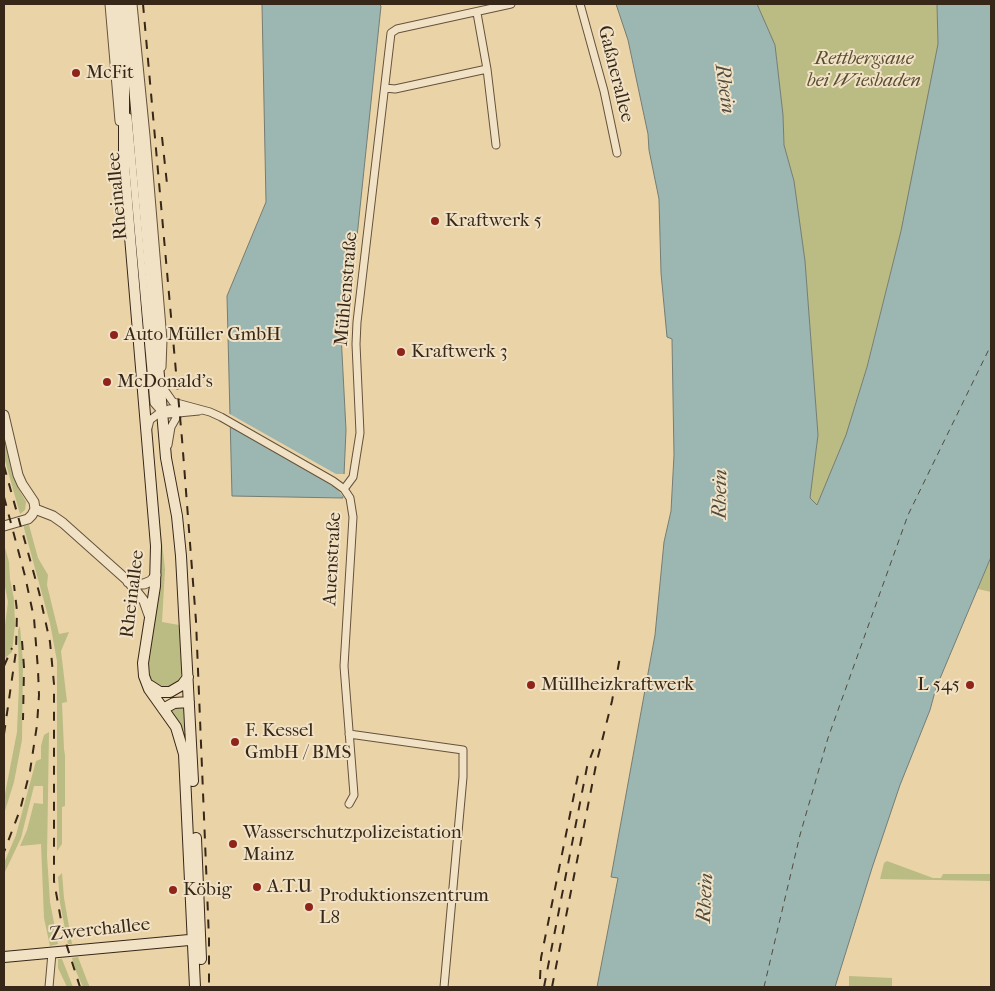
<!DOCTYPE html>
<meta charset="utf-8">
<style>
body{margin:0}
#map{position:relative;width:995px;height:991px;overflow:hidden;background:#ead3a7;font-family:"IM FELL French Canon",serif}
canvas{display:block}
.frame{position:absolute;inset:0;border:5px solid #372718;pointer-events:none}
</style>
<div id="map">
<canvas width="995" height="991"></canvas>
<div class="frame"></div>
</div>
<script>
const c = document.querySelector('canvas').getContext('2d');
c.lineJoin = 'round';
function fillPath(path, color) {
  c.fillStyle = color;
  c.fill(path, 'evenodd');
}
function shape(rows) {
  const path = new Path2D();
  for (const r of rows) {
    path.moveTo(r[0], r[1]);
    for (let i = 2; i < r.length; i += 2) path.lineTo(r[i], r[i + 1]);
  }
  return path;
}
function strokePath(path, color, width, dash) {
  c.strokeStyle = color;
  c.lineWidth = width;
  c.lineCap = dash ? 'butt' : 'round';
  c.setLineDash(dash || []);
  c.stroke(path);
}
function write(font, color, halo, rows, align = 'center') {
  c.font = font + ' "IM FELL French Canon",serif';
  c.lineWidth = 4;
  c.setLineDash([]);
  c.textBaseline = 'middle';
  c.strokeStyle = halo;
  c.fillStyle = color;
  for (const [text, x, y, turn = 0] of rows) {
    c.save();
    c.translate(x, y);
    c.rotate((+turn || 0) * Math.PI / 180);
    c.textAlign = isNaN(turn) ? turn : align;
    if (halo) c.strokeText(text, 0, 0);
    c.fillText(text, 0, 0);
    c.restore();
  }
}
const green = shape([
 [757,4,937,4,938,44,926,107,923,131,901,231,867,366,846,435,817,505,810,498,818,435,805,261,794,181,784,145,783,115,775,45],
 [4,436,16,484,26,502,25,510,20,514,4,457],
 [154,472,165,569,162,622,179,625,179,612,182,626,182,673,178,683,171,687,164,687,153,681,150,676,146,657,156,609,161,570,161,551],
 [29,525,38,558,48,575,47,585,59,634,69,632,61,651,67,702,62,703,64,749,65,755,65,806,62,807,62,844,57,851,57,661,50,623,24,528,24,526],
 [4,544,9,562,10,579,14,599,15,625,12,652,5,658,4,633,8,602,4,582],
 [991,557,991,592,978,589],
 [20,626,23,663,22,740,14,782,4,814,4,799,17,732,19,685,18,630],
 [186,705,189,757,171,713,173,707],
 [49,732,47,856,50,902,58,944,50,946,44,918,41,844,20,846,27,830,34,803,43,804,43,786,34,786,21,838,4,874,4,863,16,835,36,761,41,759,41,746,44,735],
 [887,861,933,878,941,878,943,874,991,874,991,881,880,879,884,863],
 [62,873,64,898,72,944,68,944,60,903,58,877],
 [78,957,88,983,90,987,83,987,75,969,72,958],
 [58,959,62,959,73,987,67,987,58,968],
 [849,976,892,978,892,987,849,987]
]);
const water = shape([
 [262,4,379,4,381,6,355,256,341,334,346,430,343,498,232,496,227,296,266,202,262,4],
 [616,4,757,4,775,45,783,115,784,145,794,181,805,261,818,435,810,498,817,505,846,435,867,367,901,231,938,44,937,4,991,4,991,557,936,688,930,710,900,785,872,868,835,987,597,987,618,878,611,877,655,635,664,542,671,511,674,455,672,339,667,337,661,273,659,199,649,150,648,134,628,40,616,4]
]);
const pier = shape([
 [228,413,336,474,346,474,345,499,337,489,326,482,228,426]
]);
const ferry = shape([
 [764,987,800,835,828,738,908,515,991,345]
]);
const minor = shape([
 [133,4,146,136,163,340,162,367],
 [580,4,604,91,617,153],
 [477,13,487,69,496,145],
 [385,88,395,89,487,69],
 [128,117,154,403,160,410,168,414,199,411],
 [161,385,173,402,210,412,221,417,333,481,344,489,350,498,353,517,344,666,354,795,349,804],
 [148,428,150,420,158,414,169,409,183,407],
 [168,445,171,427,179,413],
 [344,489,353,477,360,433,356,344,357,322,391,33,397,29,511,4],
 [349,734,463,750,463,777,444,987],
 [49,987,52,953]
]);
const tertiary = shape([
 [110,4,120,121],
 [4,415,18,475,22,484,34,502,35,509],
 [35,509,53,516,63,523,128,581,144,601,150,618],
 [4,526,28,519,32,515,35,509],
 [128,582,134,584,144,584,151,581,156,575]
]);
const secondary = shape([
 [118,4,124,74,124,165,156,546,155,586,143,663,144,676,149,689,176,727,184,754,195,987],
 [127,4,166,458,177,516,181,556,193,781],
 [149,685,160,692,170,692,182,685,188,677],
 [163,709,174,703,189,702],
 [196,838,201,959],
 [4,957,200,939]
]);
const rail = shape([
 [143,4,182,439,196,621,209,939,209,987],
 [162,137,167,184],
 [4,466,39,592,50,642,54,684,54,881,64,937,80,987],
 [4,497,25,576,34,618,38,670,39,695,37,725,30,771,20,810,4,852],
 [22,641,24,667,23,720],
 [4,666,12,648],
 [4,734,16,651,17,611,14,585],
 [540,979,541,958,579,770],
 [544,987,587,767,595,745],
 [552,987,596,765,612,701,620,657]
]);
const markers = [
 [76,73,5,"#8f2418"],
 [435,221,5,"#8f2418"],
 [114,335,5,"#8f2418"],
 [401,352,5,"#8f2418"],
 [107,382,5,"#8f2418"],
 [531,685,5,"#8f2418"],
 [970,685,5,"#8f2418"],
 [235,742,5,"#8f2418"],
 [233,844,5,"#8f2418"],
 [257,887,5,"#8f2418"],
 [173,890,5,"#8f2418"],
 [309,907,5,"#8f2418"]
];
const parkNames = [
 ["Rettbergsaue",864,59],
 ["bei Wiesbaden",864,81]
];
const poiNames = [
 ["McFit",86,73],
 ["Kraftwerk 5",445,221],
 ["Auto Müller GmbH",124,335],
 ["Kraftwerk 3",411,352],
 ["McDonald's",117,382],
 ["Müllheizkraftwerk",541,685],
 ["L 545",960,685,"right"],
 ["F. Kessel",245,731],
 ["GmbH / BMS",245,753],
 ["Wasserschutzpolizeistation",243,833],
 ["Mainz",243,855],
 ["A.T.U",267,887],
 ["Köbig",183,890],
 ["Produktionszentrum",319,896],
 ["L8",319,918]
];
const streetNames = [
 ["Gaßnerallee",615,74,76],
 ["Rheinallee",118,196,-95],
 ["Mühlenstraße",347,289,-85],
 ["Auenstraße",333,559,-87],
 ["Rheinallee",133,594,-83],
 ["Zwerchallee",100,930,-6]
];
const waterNames = [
 ["Rhein",724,89,82],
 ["Rhein",721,494,-89],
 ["Rhein",706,898,-87]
];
fillPath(green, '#bbbb84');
fillPath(water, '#9cb6b2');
strokePath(water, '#747d74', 1);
fillPath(pier, '#ead3a7');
strokePath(ferry, '#504b3e', 1, [6, 5]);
strokePath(minor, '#64523c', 9);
strokePath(tertiary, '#64523c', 11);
strokePath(secondary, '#372718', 12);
strokePath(minor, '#f1e2c6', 7);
strokePath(tertiary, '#f1e2c6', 9);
strokePath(secondary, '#f1e2c6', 10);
strokePath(rail, '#372718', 2, [9, 9]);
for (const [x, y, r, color] of markers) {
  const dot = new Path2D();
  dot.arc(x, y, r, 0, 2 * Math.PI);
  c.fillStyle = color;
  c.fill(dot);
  strokePath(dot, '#f1e2c6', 2);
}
write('italic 19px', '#584c33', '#f1e2c6', parkNames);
write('19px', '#372718', '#f1e2c6', poiNames, 'left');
write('19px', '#372718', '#f1e2c6', streetNames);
write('italic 20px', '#504b3e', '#f1e2c6', waterNames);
</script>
